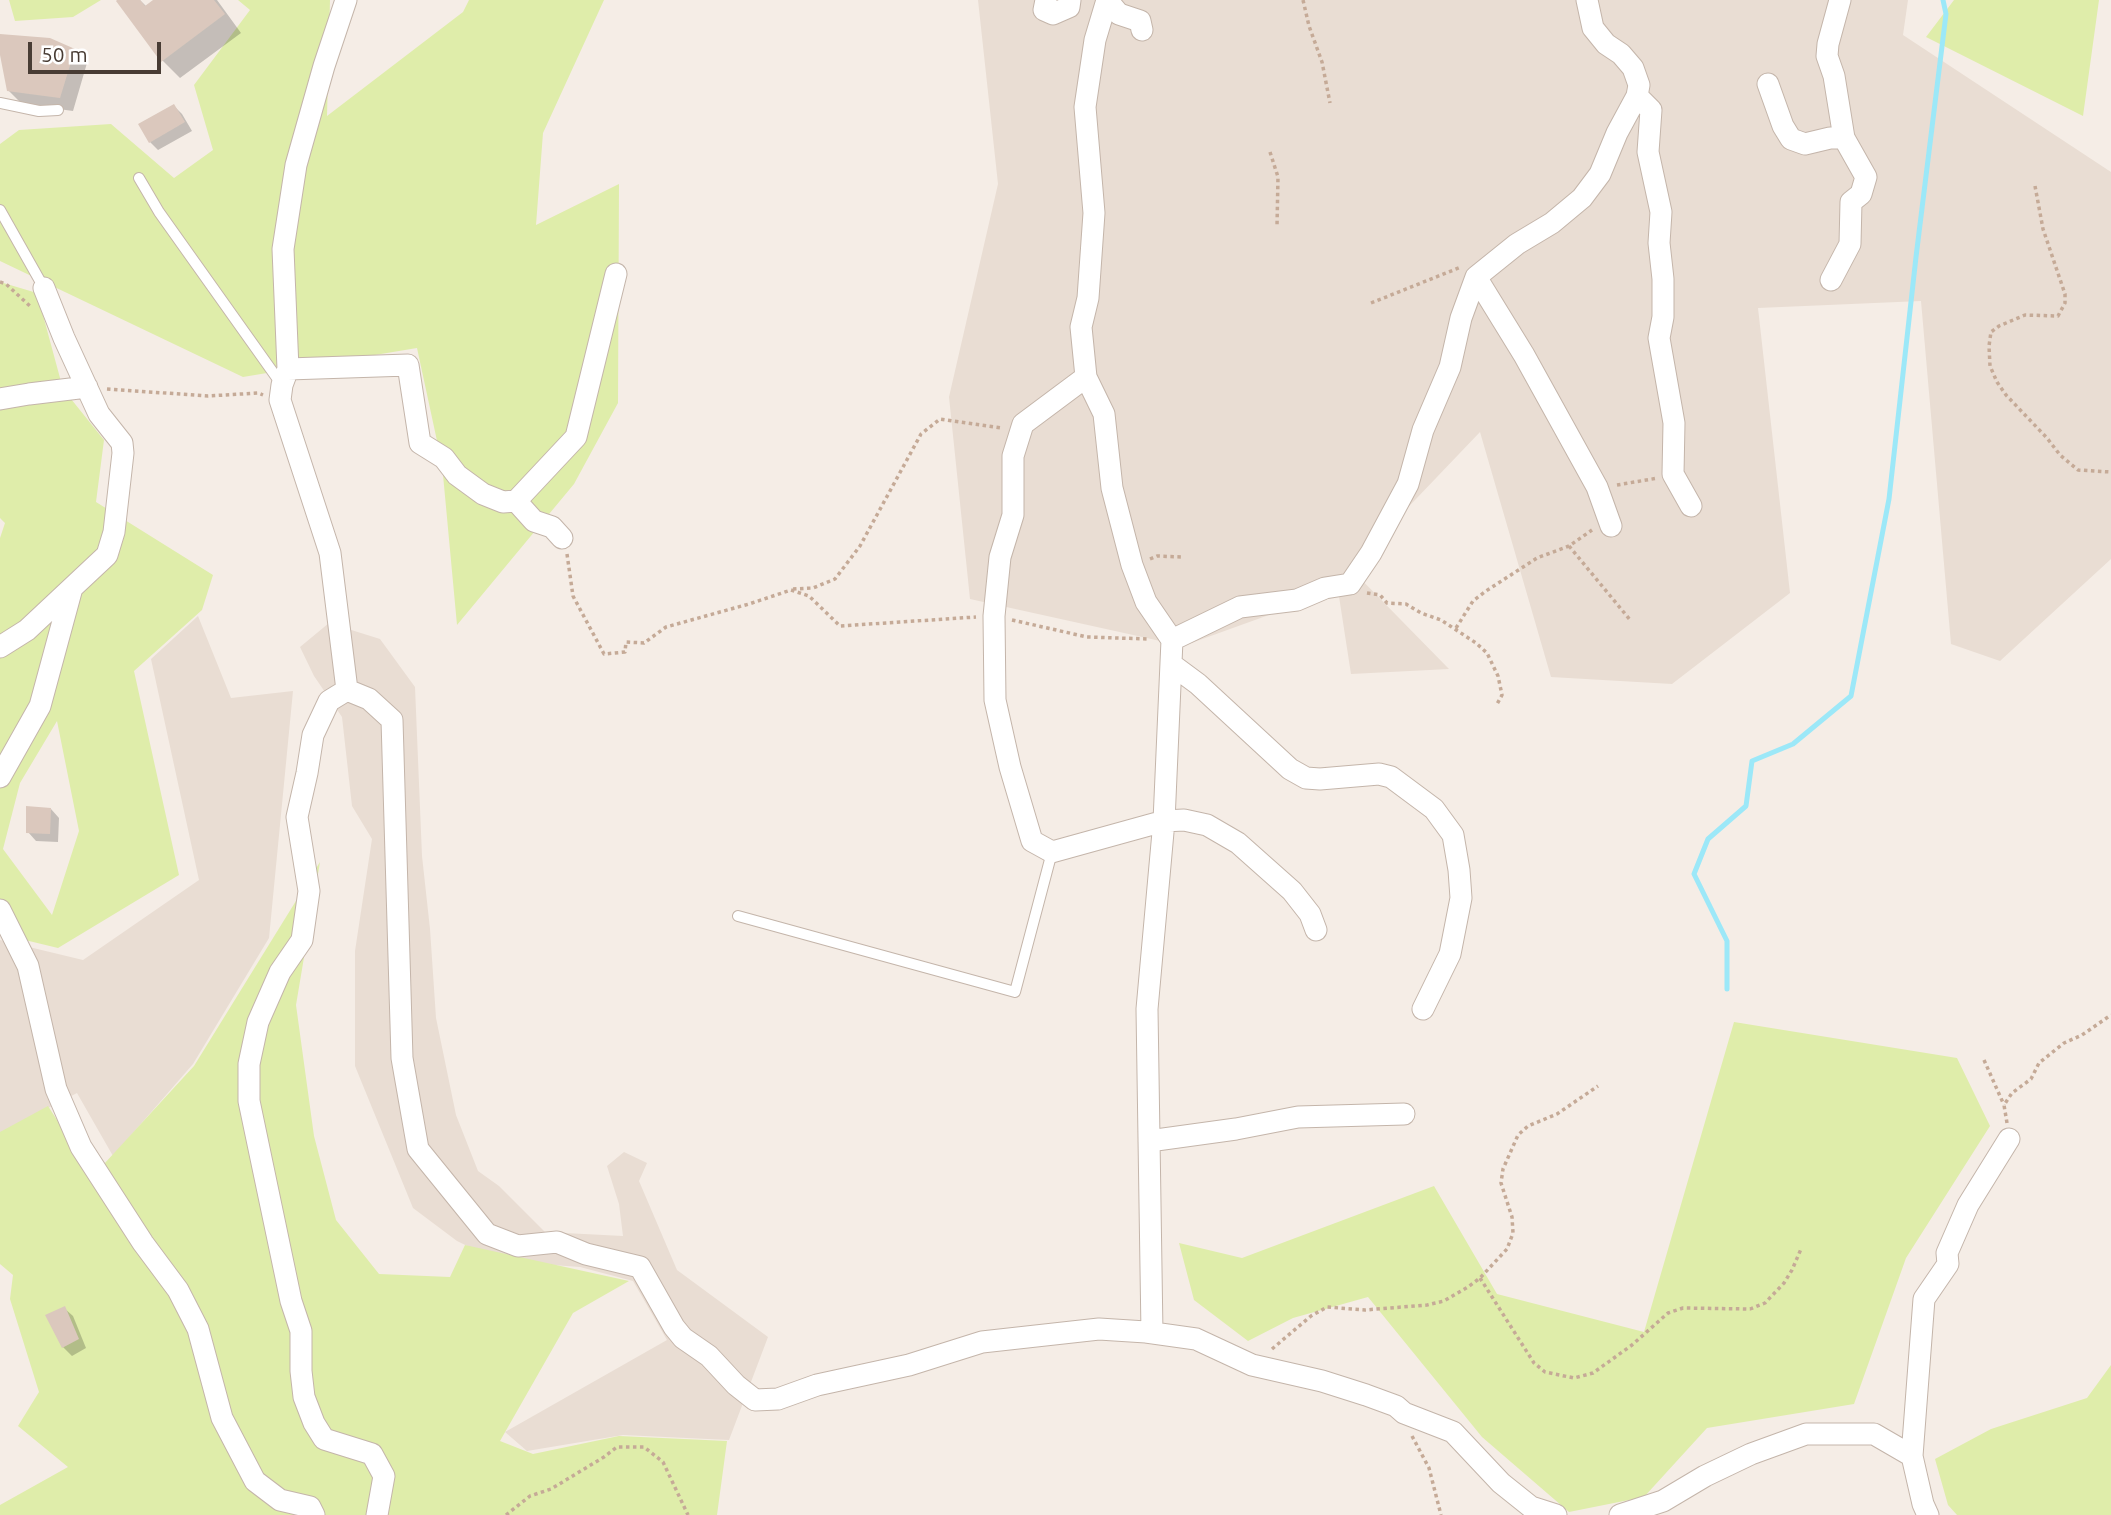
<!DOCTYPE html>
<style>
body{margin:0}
#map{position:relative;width:2111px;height:1515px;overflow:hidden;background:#f5ede6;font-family:Ubuntu,sans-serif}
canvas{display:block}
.scale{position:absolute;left:28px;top:42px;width:133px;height:32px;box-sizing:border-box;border:4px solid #483c34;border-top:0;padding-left:9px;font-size:21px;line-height:24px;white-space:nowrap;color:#483c34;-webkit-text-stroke:5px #fff;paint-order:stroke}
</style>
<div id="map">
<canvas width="2111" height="1515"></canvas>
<div class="scale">50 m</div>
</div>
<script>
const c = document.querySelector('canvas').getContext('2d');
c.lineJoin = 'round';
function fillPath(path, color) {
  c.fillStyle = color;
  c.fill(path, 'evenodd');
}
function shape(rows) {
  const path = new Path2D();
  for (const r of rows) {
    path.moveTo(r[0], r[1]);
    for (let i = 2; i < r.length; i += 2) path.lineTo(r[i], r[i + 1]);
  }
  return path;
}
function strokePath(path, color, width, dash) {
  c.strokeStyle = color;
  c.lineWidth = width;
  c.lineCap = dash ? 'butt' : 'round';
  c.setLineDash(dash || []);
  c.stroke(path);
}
const residential = shape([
 [978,0,1908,0,1903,35,2111,172,2111,559,2000,661,1951,644,1921,301,1758,308,1790,593,1672,684,1551,677,1480,432,1350,568,1449,669,1351,674,1338,590,1183,646,970,599,949,397,998,184],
 [198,616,231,698,293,691,269,938,193,1064,113,1156,77,1093,0,1133,0,940,83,960,199,880,151,659],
 [329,623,380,639,415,687,422,856,430,929,436,1018,456,1115,478,1171,499,1186,545,1232,623,1236,619,1204,607,1166,624,1152,647,1163,639,1181,677,1270,768,1337,729,1440,623,1435,527,1451,505,1432,667,1340,633,1281,580,1267,498,1261,457,1241,413,1208,355,1066,355,951,372,839,352,806,342,717,314,676,300,647]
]);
const green = shape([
 [9,0,101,0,73,17,15,21],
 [238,0,330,0,327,116,463,12,469,0,604,0,543,133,536,225,619,184,618,403,574,484,457,625,442,464,417,348,243,377,0,261,0,144,19,130,111,124,174,178,213,150,194,85,250,10],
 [1954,0,2099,0,2083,116,1926,37],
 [0,282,37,293,63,389,104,440,96,502,213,575,202,610,134,671,179,875,58,948,0,934,0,538,5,523,0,518],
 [57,721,79,831,52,915,3,849,20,783],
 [320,862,296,1005,314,1136,336,1220,379,1274,450,1277,465,1245,629,1281,573,1313,500,1441,533,1454,619,1436,727,1441,717,1515,0,1515,0,1505,68,1467,18,1426,39,1392,10,1299,13,1275,0,1264,0,1132,48,1106,93,1176,194,1066],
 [1734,1022,1957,1058,1990,1126,1906,1258,1854,1404,1707,1428,1644,1497,1569,1512,1482,1437,1368,1297,1293,1318,1248,1341,1194,1300,1179,1243,1242,1258,1434,1186,1497,1294,1644,1332],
 [2111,1365,2111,1515,1957,1515,1948,1505,1935,1459,1991,1429,2087,1398]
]);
const shadow = shape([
 [120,0,140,0,147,7,156,0,217,0,241,33,180,78,162,60],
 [0,36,74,50,87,63,73,111,22,104,8,90],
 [174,106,182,114,192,131,158,150,150,142],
 [51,809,59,818,58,842,36,841,28,832],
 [64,1308,73,1316,86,1348,72,1356,63,1347]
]);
const stream = shape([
 [1727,989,1727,941,1694,874,1708,839,1746,806,1752,761,1793,744,1851,696,1889,499,1916,257,1946,14,1943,0]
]);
const building = shape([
 [117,0,140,0,145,6,153,0,214,0,225,14,161,62,116,1],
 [0,34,50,38,75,49,60,98,7,91,0,55],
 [174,104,185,122,149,143,138,124],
 [26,806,51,808,50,834,26,833],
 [65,1306,79,1339,62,1348,45,1315]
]);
const path = shape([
 [1303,0,1309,26,1322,62,1330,103],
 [1270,152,1278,177,1277,226],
 [2035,186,2043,229,2065,294,2065,303,2058,316,2025,315,1999,326,1991,332,1989,346,1990,366,1997,382,2006,395,2047,438,2060,455,2078,470,2111,472],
 [0,282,6,284,31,307],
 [1371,303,1461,267],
 [107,389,208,396,258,393,263,395],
 [1617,485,1658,478],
 [1569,546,1631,621],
 [567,554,573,596,604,654,625,652,626,642,644,643,666,627,749,604,791,590,809,596,840,626,976,617],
 [1150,559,1157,556,1183,557],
 [793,589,813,588,835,579,860,546,921,434,940,419,1002,428],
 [1367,593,1380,595,1387,603,1406,604,1421,613,1441,620,1476,643,1487,653,1498,676,1502,695,1496,706],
 [1012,620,1087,637,1149,639],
 [1456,628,1473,601,1486,591,1537,558,1569,546,1592,530],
 [1984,1060,2004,1105],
 [2007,1123,2004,1105,2012,1093,2031,1079,2039,1063,2064,1043,2082,1035,2111,1015],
 [1480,1278,1534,1363,1545,1372,1574,1378,1593,1373,1632,1345,1668,1313,1683,1308,1750,1309,1765,1303,1784,1283,1792,1270,1801,1249],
 [1272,1349,1311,1316,1327,1307,1365,1310,1427,1305,1444,1301,1468,1287,1480,1278,1507,1249,1513,1233,1512,1217,1501,1183,1503,1169,1518,1135,1528,1126,1557,1114,1598,1086],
 [1412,1436,1429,1468,1441,1515],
 [506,1515,530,1496,551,1489,604,1457,617,1447,644,1447,663,1462,688,1515]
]);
const lane = shape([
 [0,103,39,111,58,110],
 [139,178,159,212,282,385],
 [0,210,44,288],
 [738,916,1015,992,1052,852]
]);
const street = shape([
 [346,0,324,66,296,165,283,249,288,369,282,385,280,400,330,553,347,690],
 [1046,0,1044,10,1053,14,1069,7,1070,0],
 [1107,0,1095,40,1085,107,1094,213,1088,298,1081,327,1086,377,1104,414,1112,488,1132,565,1146,602,1172,640,1164,821,1184,820,1207,825,1238,843,1292,891,1310,914,1316,930],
 [1107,0,1119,14,1140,21,1142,30],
 [1768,84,1783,126,1791,139,1805,144,1830,138,1844,138],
 [1637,96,1651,110,1648,152,1661,212,1659,243,1663,279,1663,317,1659,338,1674,423,1673,474,1691,506],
 [1476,277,1524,355,1597,487,1611,526],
 [1831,280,1850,244,1851,202,1861,194,1866,177,1844,138,1834,76,1827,56,1828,44,1840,0],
 [288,369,408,365,420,443,444,458,457,475,483,494,503,502,516,501,534,521,552,527,562,538],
 [1086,377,1023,424,1013,456,1013,515,1000,557,994,616,995,700,1010,767,1032,841,1052,852,1164,821,1147,1009,1152,1333],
 [0,399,29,394,87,387],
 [516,501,576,437,616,274],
 [1172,640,1240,607,1297,600,1325,588,1350,584,1371,553,1408,484,1423,430,1450,367,1461,318,1476,277,1517,244,1552,223,1582,198,1600,174,1617,133,1637,96,1639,85,1633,68,1621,54,1606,44,1593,28,1587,0],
 [0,647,27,630,107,555,114,532,123,453,122,443,99,414,64,338,44,288],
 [1171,664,1198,684,1290,769,1306,778,1320,779,1379,774,1391,777,1434,809,1453,835,1459,870,1461,898,1450,954,1423,1009],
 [0,777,40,706,72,588],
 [0,910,28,966,56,1089,81,1147,143,1243,178,1290,198,1329,222,1418,255,1481,280,1500,310,1507,314,1515],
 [1149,1141,1236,1129,1298,1117,1404,1114],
 [377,1515,384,1476,372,1454,324,1439,314,1423,304,1397,301,1371,301,1331,291,1301,249,1101,249,1064,258,1022,280,972,302,940,309,891,297,817,307,773,313,735,329,701,347,690,369,699,392,720,402,1058,418,1149,487,1234,518,1246,557,1242,586,1254,640,1267,674,1327,683,1338,709,1356,736,1385,755,1400,778,1399,817,1385,909,1365,982,1342,1099,1329,1146,1332,1196,1339,1252,1365,1322,1381,1366,1395,1396,1406,1404,1413,1453,1432,1501,1483,1531,1507,1556,1515],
 [1620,1515,1663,1501,1705,1476,1751,1454,1806,1434,1874,1434,1912,1456],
 [1928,1515,1923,1504,1912,1456,1924,1299,1948,1264,1947,1253,1968,1205,2009,1139]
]);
fillPath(residential, '#e9ddd3');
fillPath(green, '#dfedaa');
fillPath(shadow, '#0003');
strokePath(stream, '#9ce8f8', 5);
fillPath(building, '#dbc8bd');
strokePath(lane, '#c4b5aa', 12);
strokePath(street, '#c4b5aa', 23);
strokePath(path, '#c5aa97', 3.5, [3.5, 3.5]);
strokePath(lane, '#fff', 10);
strokePath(street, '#fff', 21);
</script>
